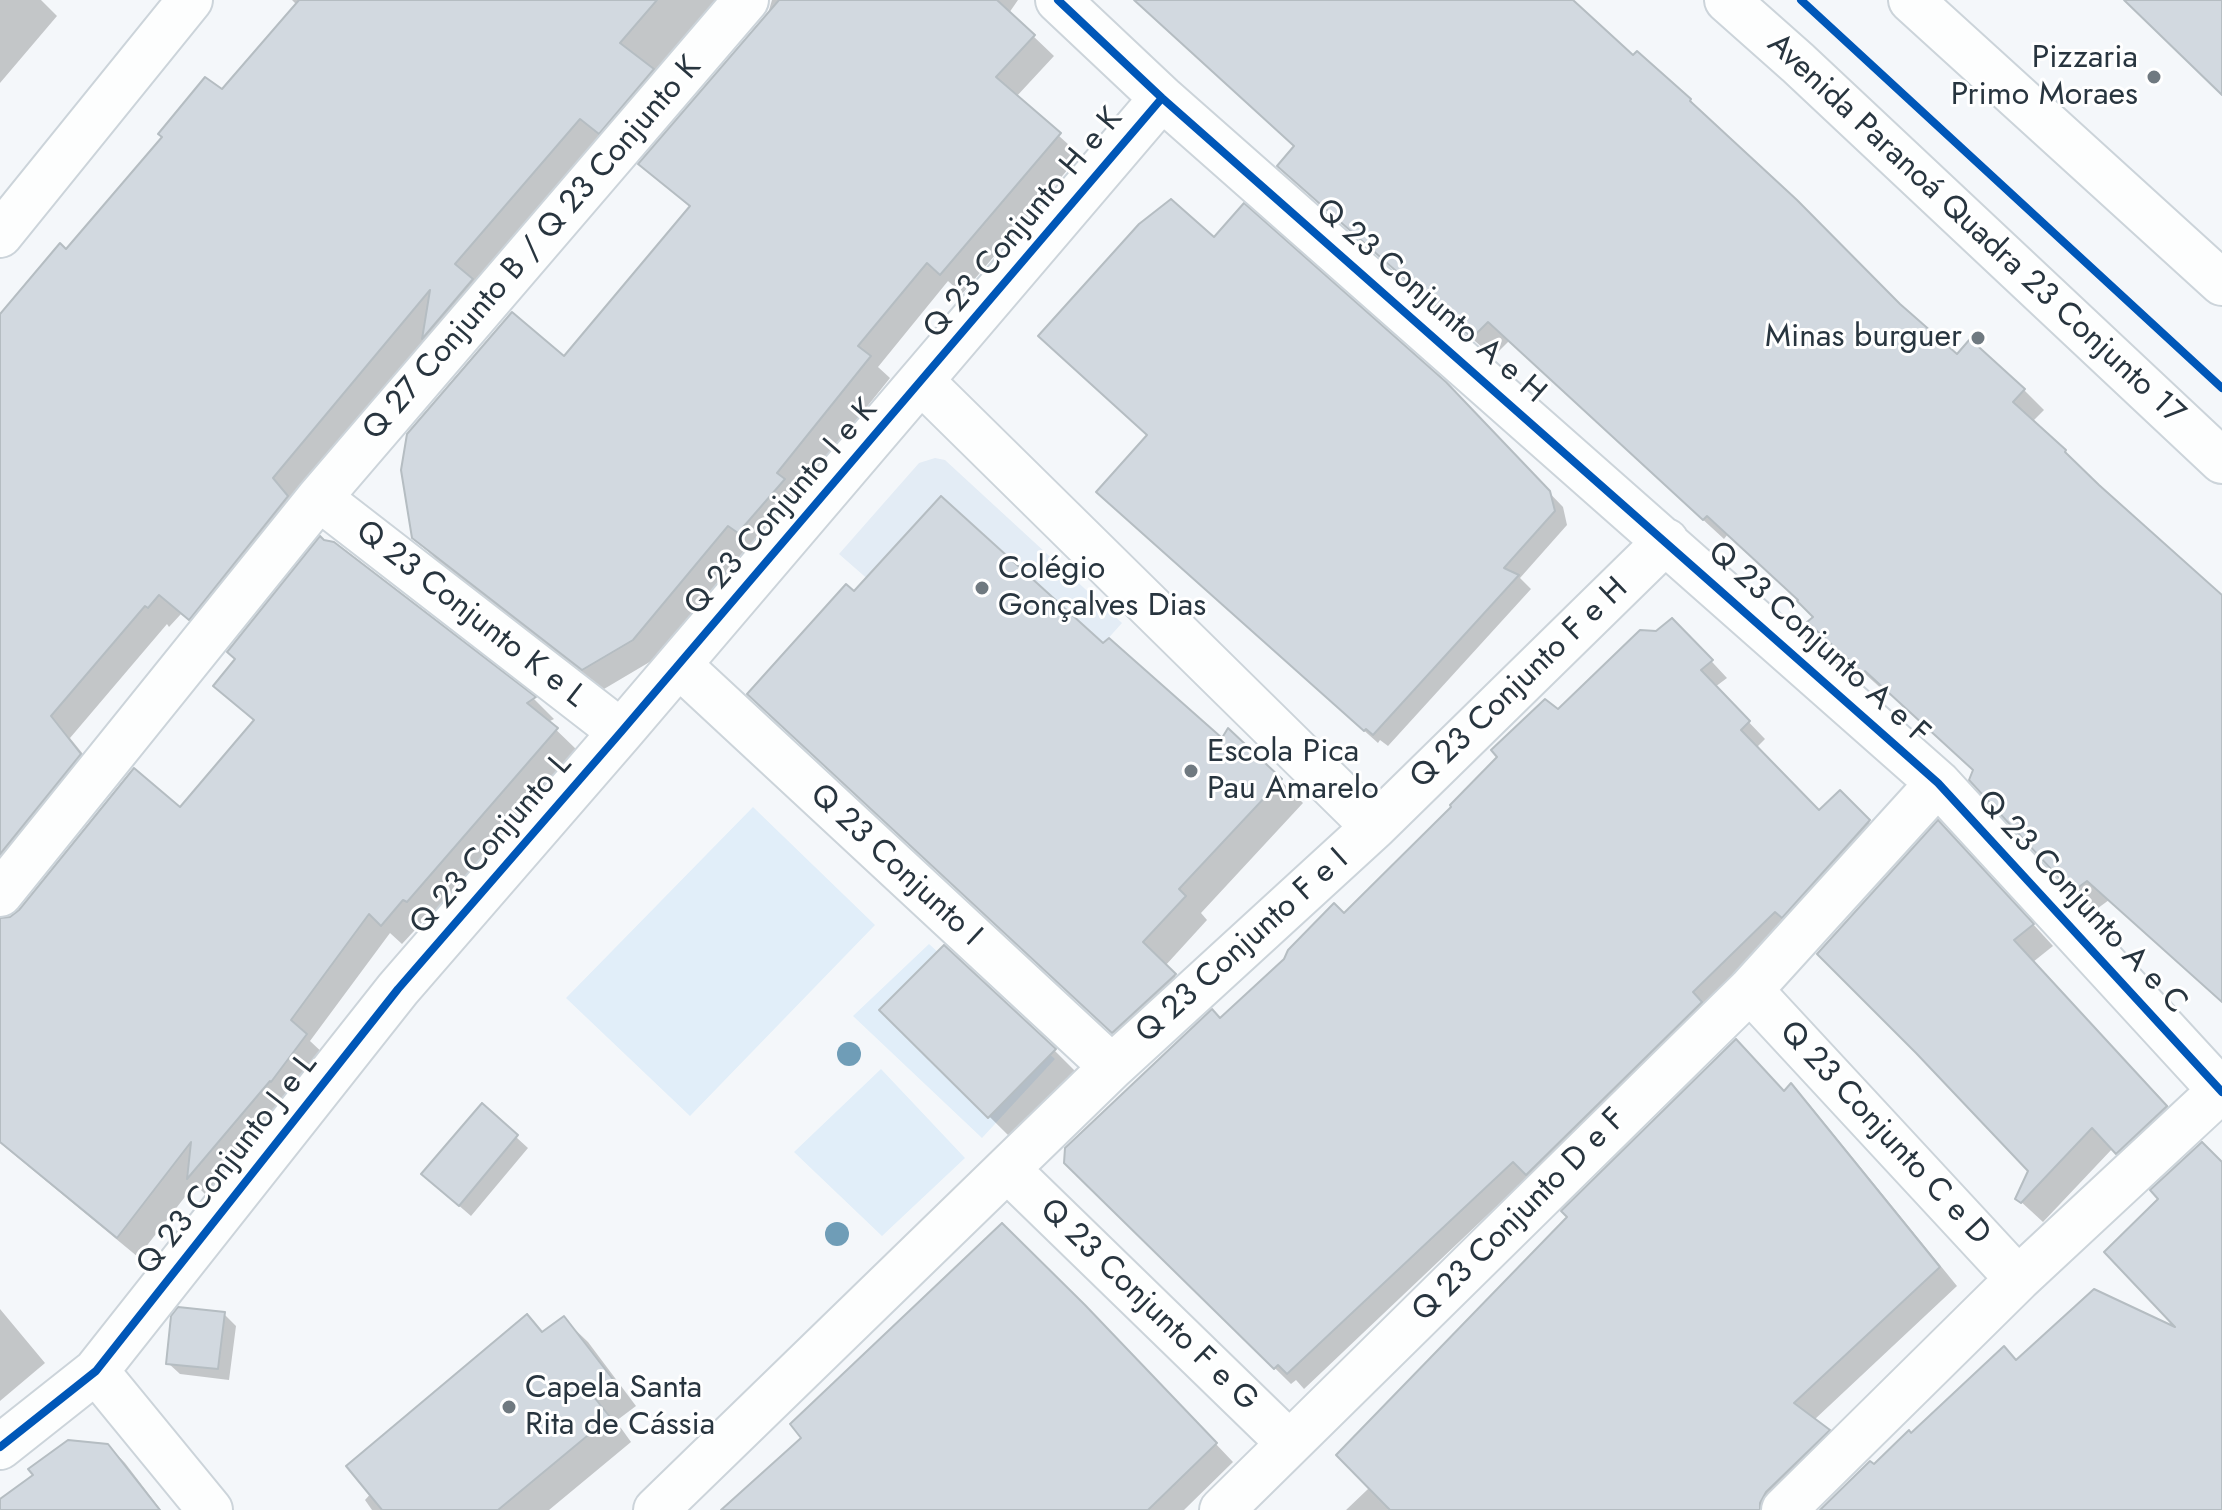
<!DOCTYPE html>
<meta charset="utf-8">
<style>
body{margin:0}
canvas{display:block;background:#f4f7fa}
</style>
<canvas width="2222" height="1510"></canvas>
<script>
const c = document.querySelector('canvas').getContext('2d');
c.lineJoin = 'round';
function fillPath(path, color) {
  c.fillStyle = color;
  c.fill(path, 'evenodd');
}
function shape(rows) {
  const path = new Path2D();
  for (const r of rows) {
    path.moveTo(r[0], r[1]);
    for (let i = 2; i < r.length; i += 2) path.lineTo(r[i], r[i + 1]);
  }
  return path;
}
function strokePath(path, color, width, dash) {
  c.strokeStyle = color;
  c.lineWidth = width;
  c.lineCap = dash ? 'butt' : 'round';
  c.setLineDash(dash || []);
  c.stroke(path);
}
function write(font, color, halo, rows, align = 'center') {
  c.font = font + ' Jost,sans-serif';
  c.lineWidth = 6;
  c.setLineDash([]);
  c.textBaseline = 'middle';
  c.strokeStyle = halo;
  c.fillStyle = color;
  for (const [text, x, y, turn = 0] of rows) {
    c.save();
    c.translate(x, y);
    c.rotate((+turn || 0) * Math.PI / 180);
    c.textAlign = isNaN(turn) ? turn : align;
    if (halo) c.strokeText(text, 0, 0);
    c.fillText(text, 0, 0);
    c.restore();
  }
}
const built = shape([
 [935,458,945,460,1122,623,1032,723,839,554,919,463]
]);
const green = shape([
 [753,807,875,925,690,1116,566,998],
 [929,944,1055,1059,982,1138,853,1016],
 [881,1069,965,1158,882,1236,794,1152]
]);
const shadow = shape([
 [0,0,41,0,57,16,0,83],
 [292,0,753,0,444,358,425,340,292,500,210,638,181,614,169,627,167,624,70,738,100,775,0,899,0,324,222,92,297,5],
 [772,0,1018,0,1009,13,1054,56,1016,97,1080,155,962,294,948,281,878,367,890,378,797,494,759,552,749,545,653,660,604,689,435,558,414,537,691,208,641,164,767,17],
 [1137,0,1570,0,1634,58,1690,100,1900,306,1957,356,2024,390,2044,410,2032,422,2222,599,2222,1002,2109,900,2094,911,1972,780,1975,770,1887,689,1885,692,1830,642,1816,617,1800,600,1728,534,1724,539,1509,341,1493,357,1300,186,1280,166,1296,148],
 [1214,240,1444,383,1563,507,1567,525,1520,578,1531,589,1388,746,1380,740,1378,743,1111,505,1150,436],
 [334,543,534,699,554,719,548,722,577,750,428,921,425,919,402,944,390,933,310,1041,326,1056,208,1197,195,1184,138,1257,0,1143,0,920,9,919,180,810,255,722,215,686],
 [854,594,1103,646,1222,741,1280,780,1303,803,1201,913,1207,920,1165,966,1197,998,1136,1054,773,717],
 [1688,636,1727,678,1715,687,1765,739,1756,748,1819,813,1840,793,1885,838,1304,1389,1296,1380,1291,1384,1066,1162,1220,1020,1344,916,1558,712],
 [1959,843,2053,946,2033,962,2172,1110,2138,1173,2113,1148,2043,1222,2018,1199,2030,1171],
 [882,1010,1054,1050,1077,1073,1012,1139],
 [1791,1086,1809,1104,1957,1286,1814,1420,1846,1450,1785,1510,1346,1510],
 [482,1106,528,1148,471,1216,435,1185],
 [0,1309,45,1363,0,1401],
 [224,1314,236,1326,229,1380,180,1374,168,1363],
 [527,1317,544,1333,564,1319,588,1342,636,1406,616,1421,631,1442,549,1510,372,1510,365,1500],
 [1103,1325,1233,1462,1184,1510,724,1510],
 [108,1445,125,1463,161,1510,0,1510,0,1502]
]);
const building = shape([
 [299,0,657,0,620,43,654,69,599,134,580,119,455,264,473,279,422,339,430,290,273,478,288,496,189,620,159,595,148,608,145,606,51,716,81,754,0,854,0,314,60,243,66,249,162,137,158,134,205,77,222,89,299,0],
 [779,0,997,0,1035,35,996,77,1061,133,940,275,927,263,858,346,871,356,777,473,785,479,738,533,728,526,633,640,582,670,412,538,401,470,407,434,512,312,564,356,690,206,638,164,779,0],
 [1134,0,1573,0,1633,55,1637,51,1691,99,1690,101,1797,200,1900,304,1957,354,1970,339,2025,389,2013,402,2066,450,2065,452,2099,485,2222,595,2222,1002,2087,881,2072,892,1969,780,1973,770,1865,671,1863,673,1807,622,1813,617,1797,601,1798,600,1707,516,1703,520,1488,322,1472,338,1277,166,1294,146,1134,0],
 [2124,0,2222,0,2222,95,2124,0],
 [1171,199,1214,237,1244,203,1446,382,1550,491,1555,511,1504,568,1519,575,1373,735,1366,729,1364,731,1096,492,1147,435,1038,336,1139,224,1171,199],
 [941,496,1103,643,1109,638,1222,738,1228,728,1282,779,1179,889,1186,896,1143,942,1176,974,1112,1033,747,694,846,584,854,591,941,496],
 [320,536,324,540,334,542,536,697,527,703,558,728,407,902,403,900,381,926,369,914,291,1020,307,1034,271,1082,270,1081,187,1179,191,1142,117,1238,0,1142,0,918,10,917,19,910,134,768,180,807,254,720,213,686,235,659,227,652,320,536],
 [1672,618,1713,660,1701,670,1750,721,1741,730,1819,810,1840,790,1870,820,1782,918,1775,912,1693,992,1702,1002,1526,1175,1513,1162,1287,1374,1278,1365,1274,1369,1064,1163,1065,1148,1212,1009,1220,1018,1284,959,1288,950,1334,903,1344,913,1451,807,1450,805,1497,757,1491,750,1545,699,1558,709,1640,630,1656,631,1672,618],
 [1938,820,2034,924,2014,940,2167,1106,2116,1154,2092,1128,2021,1203,2015,1199,2028,1171,1916,1053,1817,954,1938,820],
 [944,945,1056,1049,988,1118,879,1010,944,945],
 [1736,1039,1784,1091,1791,1083,1940,1267,1794,1403,1830,1430,1766,1492,1760,1503,1760,1510,1390,1510,1336,1455,1567,1217,1561,1211,1736,1039],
 [482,1103,518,1135,459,1206,421,1174,482,1103],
 [2202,1142,2222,1162,2222,1510,1820,1510,1870,1461,1874,1464,1909,1430,1911,1433,2004,1346,2016,1360,2094,1289,2175,1327,2104,1252,2158,1199,2150,1190,2202,1142],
 [1002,1223,1085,1305,1217,1443,1148,1510,721,1510,801,1438,790,1424,1002,1223],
 [178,1307,225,1312,218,1369,166,1364,171,1316,178,1307],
 [527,1314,542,1332,564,1316,615,1382,594,1397,610,1417,498,1510,382,1510,346,1466,527,1314],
 [68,1440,108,1444,160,1510,0,1510,0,1499,33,1475,28,1469,68,1440]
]);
const street = shape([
 [1058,0,1162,98,1938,783,2222,1092],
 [0,235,190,0],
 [922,382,1374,827],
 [319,498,621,732],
 [679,665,1112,1067],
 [0,894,319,498,746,0],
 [1750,990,2018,1279],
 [1007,1169,1289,1443],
 [96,1371,210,1510],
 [0,1447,96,1371,398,989,621,732,1162,98],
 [656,1510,1112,1067,1374,827,1666,541],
 [1222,1510,1750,990,1938,783],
 [1784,1510,2018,1279,2221,1090]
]);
const secondary = shape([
 [1727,0,1798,63,2222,461],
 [1911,0,2222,283]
]);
const cycleway = shape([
 [1058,0,1162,98,1938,783,2222,1092],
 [1801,0,2222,388],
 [0,1447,96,1371,398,989,621,732,1162,98]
]);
const trees = [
 [849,1054],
 [837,1234]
];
const markers = [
 [2154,77,8,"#6f7980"],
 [1978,338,8,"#6f7980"],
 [982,588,8,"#6f7980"],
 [1191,771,8,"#6f7980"],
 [509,1407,8,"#6f7980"]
];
const poiNames = [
 ["Pizzaria",2138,59,"right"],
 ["Primo Moraes",2138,96,"right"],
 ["Minas burguer",1962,338,"right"],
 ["Colégio",998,570],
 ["Gonçalves Dias",998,607],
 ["Escola Pica",1207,753],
 ["Pau Amarelo",1207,790],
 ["Capela Santa",525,1389],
 ["Rita de Cássia",525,1426]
];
const streetNames = [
 ["Q 23 Conjunto H e K",1024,224,-50],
 ["Avenida Paranoá Quadra 23 Conjunto 17",1975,230,43],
 ["Q 27 Conjunto B / Q 23 Conjunto K",533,249,-49],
 ["Q 23 Conjunto A e H",1430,302,41],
 ["Q 23 Conjunto I e K",782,508,-49],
 ["Q 23 Conjunto K e L",470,615,38],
 ["Q 23 Conjunto A e F",1818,644,42],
 ["Q 23 Conjunto F e H",1520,684,-44],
 ["Q 23 Conjunto L",492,845,-49],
 ["Q 23 Conjunto I",895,866,43],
 ["Q 23 Conjunto A e C",2081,903,47],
 ["Q 23 Conjunto F e I",1243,947,-42],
 ["Q 23 Conjunto C e D",1884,1134,47],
 ["Q 23 Conjunto J e L",228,1165,-52],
 ["Q 23 Conjunto D e F",1520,1216,-45],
 ["Q 23 Conjunto F e G",1148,1306,44]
];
fillPath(built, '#e3ecf5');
fillPath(green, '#e1eef9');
fillPath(shadow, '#0003');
fillPath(building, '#d2d9e0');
strokePath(building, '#b5bdc2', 2);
strokePath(street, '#ccd4da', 48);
strokePath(secondary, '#ccd4da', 48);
strokePath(street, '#fdfefe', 44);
strokePath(secondary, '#fdfefe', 44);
strokePath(cycleway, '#0057b8', 8);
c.fillStyle = '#6f9db7';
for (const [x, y] of trees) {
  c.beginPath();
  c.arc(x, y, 12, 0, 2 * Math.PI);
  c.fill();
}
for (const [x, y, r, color] of markers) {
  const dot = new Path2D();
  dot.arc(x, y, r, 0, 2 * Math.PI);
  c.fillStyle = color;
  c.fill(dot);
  strokePath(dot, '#fff', 3);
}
write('32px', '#28353f', '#fff', poiNames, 'left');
write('32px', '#28353f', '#fff', streetNames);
</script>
